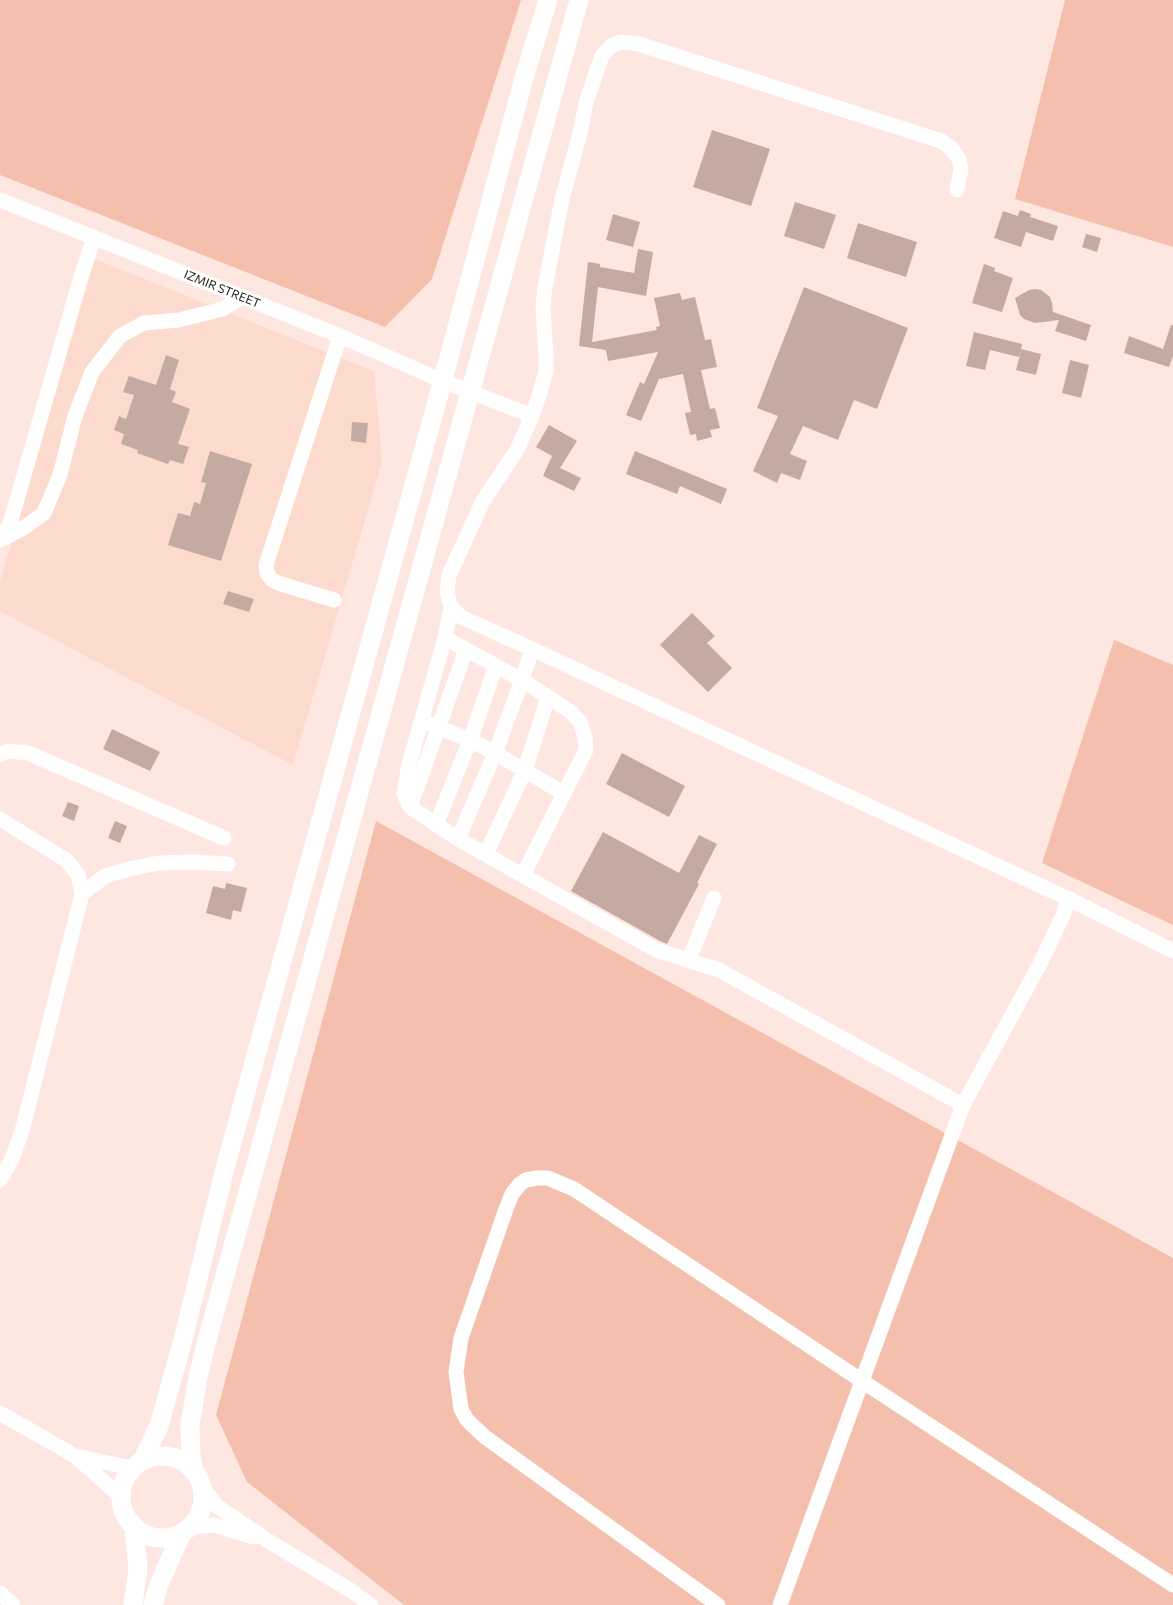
<!DOCTYPE html>
<style>
body{margin:0}
canvas{display:block;background:#fde7e0}
</style>
<canvas width="1173" height="1605"></canvas>
<script>
const c = document.querySelector('canvas').getContext('2d');
c.lineJoin = 'round';
function fillPath(path, color) {
  c.fillStyle = color;
  c.fill(path, 'evenodd');
}
function shape(rows) {
  const path = new Path2D();
  for (const r of rows) {
    if (r.length === 3) {
      path.moveTo(r[0] + r[2], r[1]);
      path.arc(r[0], r[1], r[2], 0, 2 * Math.PI);
      continue;
    }
    path.moveTo(r[0], r[1]);
    for (let i = 2; i < r.length; i += 2) path.lineTo(r[i], r[i + 1]);
  }
  return path;
}
function strokePath(path, color, width, dash) {
  c.strokeStyle = color;
  c.lineWidth = width;
  c.lineCap = dash ? 'butt' : 'round';
  c.setLineDash(dash || []);
  c.stroke(path);
}
function write(font, color, halo, rows, align = 'center') {
  c.font = font + ' Commissioner,sans-serif';
  c.lineWidth = 5;
  c.setLineDash([]);
  c.textBaseline = 'middle';
  c.strokeStyle = halo;
  c.fillStyle = color;
  for (const [text, x, y, turn = 0] of rows) {
    c.save();
    c.translate(x, y);
    c.rotate((+turn || 0) * Math.PI / 180);
    c.textAlign = isNaN(turn) ? turn : align;
    if (halo) c.strokeText(text, 0, 0);
    c.fillText(text, 0, 0);
    c.restore();
  }
}
const built = shape([
 [95,259,374,371,382,462,293,765,0,611,0,581]
]);
const green = shape([
 [0,0,521,0,432,279,385,327,0,175],
 [1065,0,1173,0,1173,247,1015,199],
 [1114,640,1173,665,1173,925,1042,863],
 [376,821,1173,1258,1173,1605,404,1605,247,1482,216,1415]
]);
const building = shape([
 [712,130,770,149,751,206,693,187],
 [795,202,836,215,824,249,784,236],
 [1020,210,1031,214,1030,217,1058,226,1053,241,1026,232,1021,247,994,238,1003,211,1018,216],
 [613,214,640,222,633,247,606,240],
 [858,223,917,242,906,277,847,258],
 [1086,234,1101,238,1097,252,1082,247],
 [638,249,653,252,646,296,598,287,592,342,657,330,656,327,660,326,654,298,680,293,682,300,695,297,705,340,711,339,717,367,701,370,710,409,715,408,720,428,710,430,712,437,697,441,696,434,690,435,685,413,691,412,683,374,659,379,641,421,626,415,640,382,644,384,658,352,608,361,606,350,579,346,588,262,600,264,600,267,634,273],
 [984,264,995,268,994,271,1013,278,1002,312,972,303],
 [804,287,908,328,877,409,854,400,838,440,803,426,790,454,807,461,800,480,781,473,777,483,753,471,778,416,757,408],
 [1035,289,1041,290,1050,297,1052,303,1053,312,1091,325,1086,341,1055,331,1059,320,1035,323,1024,319,1020,315,1015,298,1029,290],
 [1171,325,1173,325,1173,356,1169,367,1124,353,1129,336,1163,349],
 [974,332,1022,344,1021,349,1041,354,1036,375,1016,370,1021,351,1019,357,990,350,985,370,966,366],
 [166,355,179,360,170,389,176,392,172,402,190,409,178,444,189,447,183,464,170,460,168,464,137,453,138,450,121,444,124,434,114,430,119,416,126,419,134,395,123,392,129,376,156,385],
 [1070,360,1089,365,1081,398,1062,393],
 [352,422,368,423,366,443,351,441],
 [549,425,577,441,560,468,581,478,574,491,543,476,552,456,536,447],
 [210,451,252,464,221,561,168,545,178,513,190,516,194,502,200,504,206,483,201,482],
 [635,451,727,489,721,504,680,486,677,494,626,474],
 [228,591,254,599,249,612,223,604],
 [692,613,715,636,707,643,732,668,708,692,660,645],
 [112,729,160,752,150,771,103,749],
 [622,753,685,786,669,817,606,784],
 [68,802,79,806,74,821,62,816],
 [115,821,127,826,120,843,108,838],
 [603,832,679,873,699,835,717,844,697,883,699,884,667,944,660,941,571,891],
 [226,883,247,888,241,912,233,910,231,920,206,913,213,886,225,889]
]);
const minor = shape([
 [957,190,961,170,959,159,951,148,941,141,639,44,621,42,611,46,602,56,597,70,586,103,580,133,562,199,545,287,543,307,546,354,546,371,540,393,532,416,517,450,483,501,449,575,447,592,451,607,461,617,532,649,1069,899,1173,951],
 [0,200,340,336,443,381,532,416],
 [2,539,25,527,44,513,60,475,75,416,92,372,120,336,144,323,179,320,223,309,242,297],
 [0,540,10,524,78,287,94,237],
 [334,600,281,584,272,580,267,573,266,565,340,336],
 [451,607,445,638,522,680,495,753,458,839],
 [445,638,409,764,404,794,410,807,458,839,656,950,719,970,963,1105],
 [430,724,470,740,495,753,563,793],
 [0,755,8,751,28,753,224,838],
 [410,807,466,650],
 [0,819,66,860,78,875,82,894,22,1131,11,1161,0,1180],
 [436,825,470,740,496,666],
 [486,854,525,770,548,697],
 [523,875,586,750,585,737,580,722,571,712,522,680,532,649],
 [82,894,105,876,129,869,159,863,191,862,228,864],
 [689,959,714,898],
 [0,1413,75,1456,120,1496],
 [76,1456,132,1468],
 [203,1489,218,1507,270,1542,350,1590,371,1605],
 [192,1527,214,1525,254,1537],
 [0,1593,13,1605],
 [718,1605,485,1437,467,1420,461,1409,456,1372,461,1338,506,1209,512,1194,520,1184,526,1180,537,1178,548,1178,574,1189,862,1381,1173,1585],
 [780,1605,963,1105,1042,960,1063,915,1069,899]
]);
const major = shape([
 [162,1497,41],
 [142,1461,159,1426,184,1336,224,1172,258,1048,435,409,525,74,548,0],
 [194,1471,191,1456,190,1425,198,1377,207,1340,579,0],
 [133,1605,138,1568,134,1528],
 [153,1605,159,1584,181,1535]
]);
const streetNames = [
 ["IZMIR STREET",222,289,22]
];
fillPath(built, '#fddace');
fillPath(green, '#f4c0ad');
fillPath(building, '#c4aaa1');
strokePath(minor, '#fff', 15);
strokePath(major, '#fff', 19);
write('12px', '#231a16', '#fff', streetNames);
</script>
